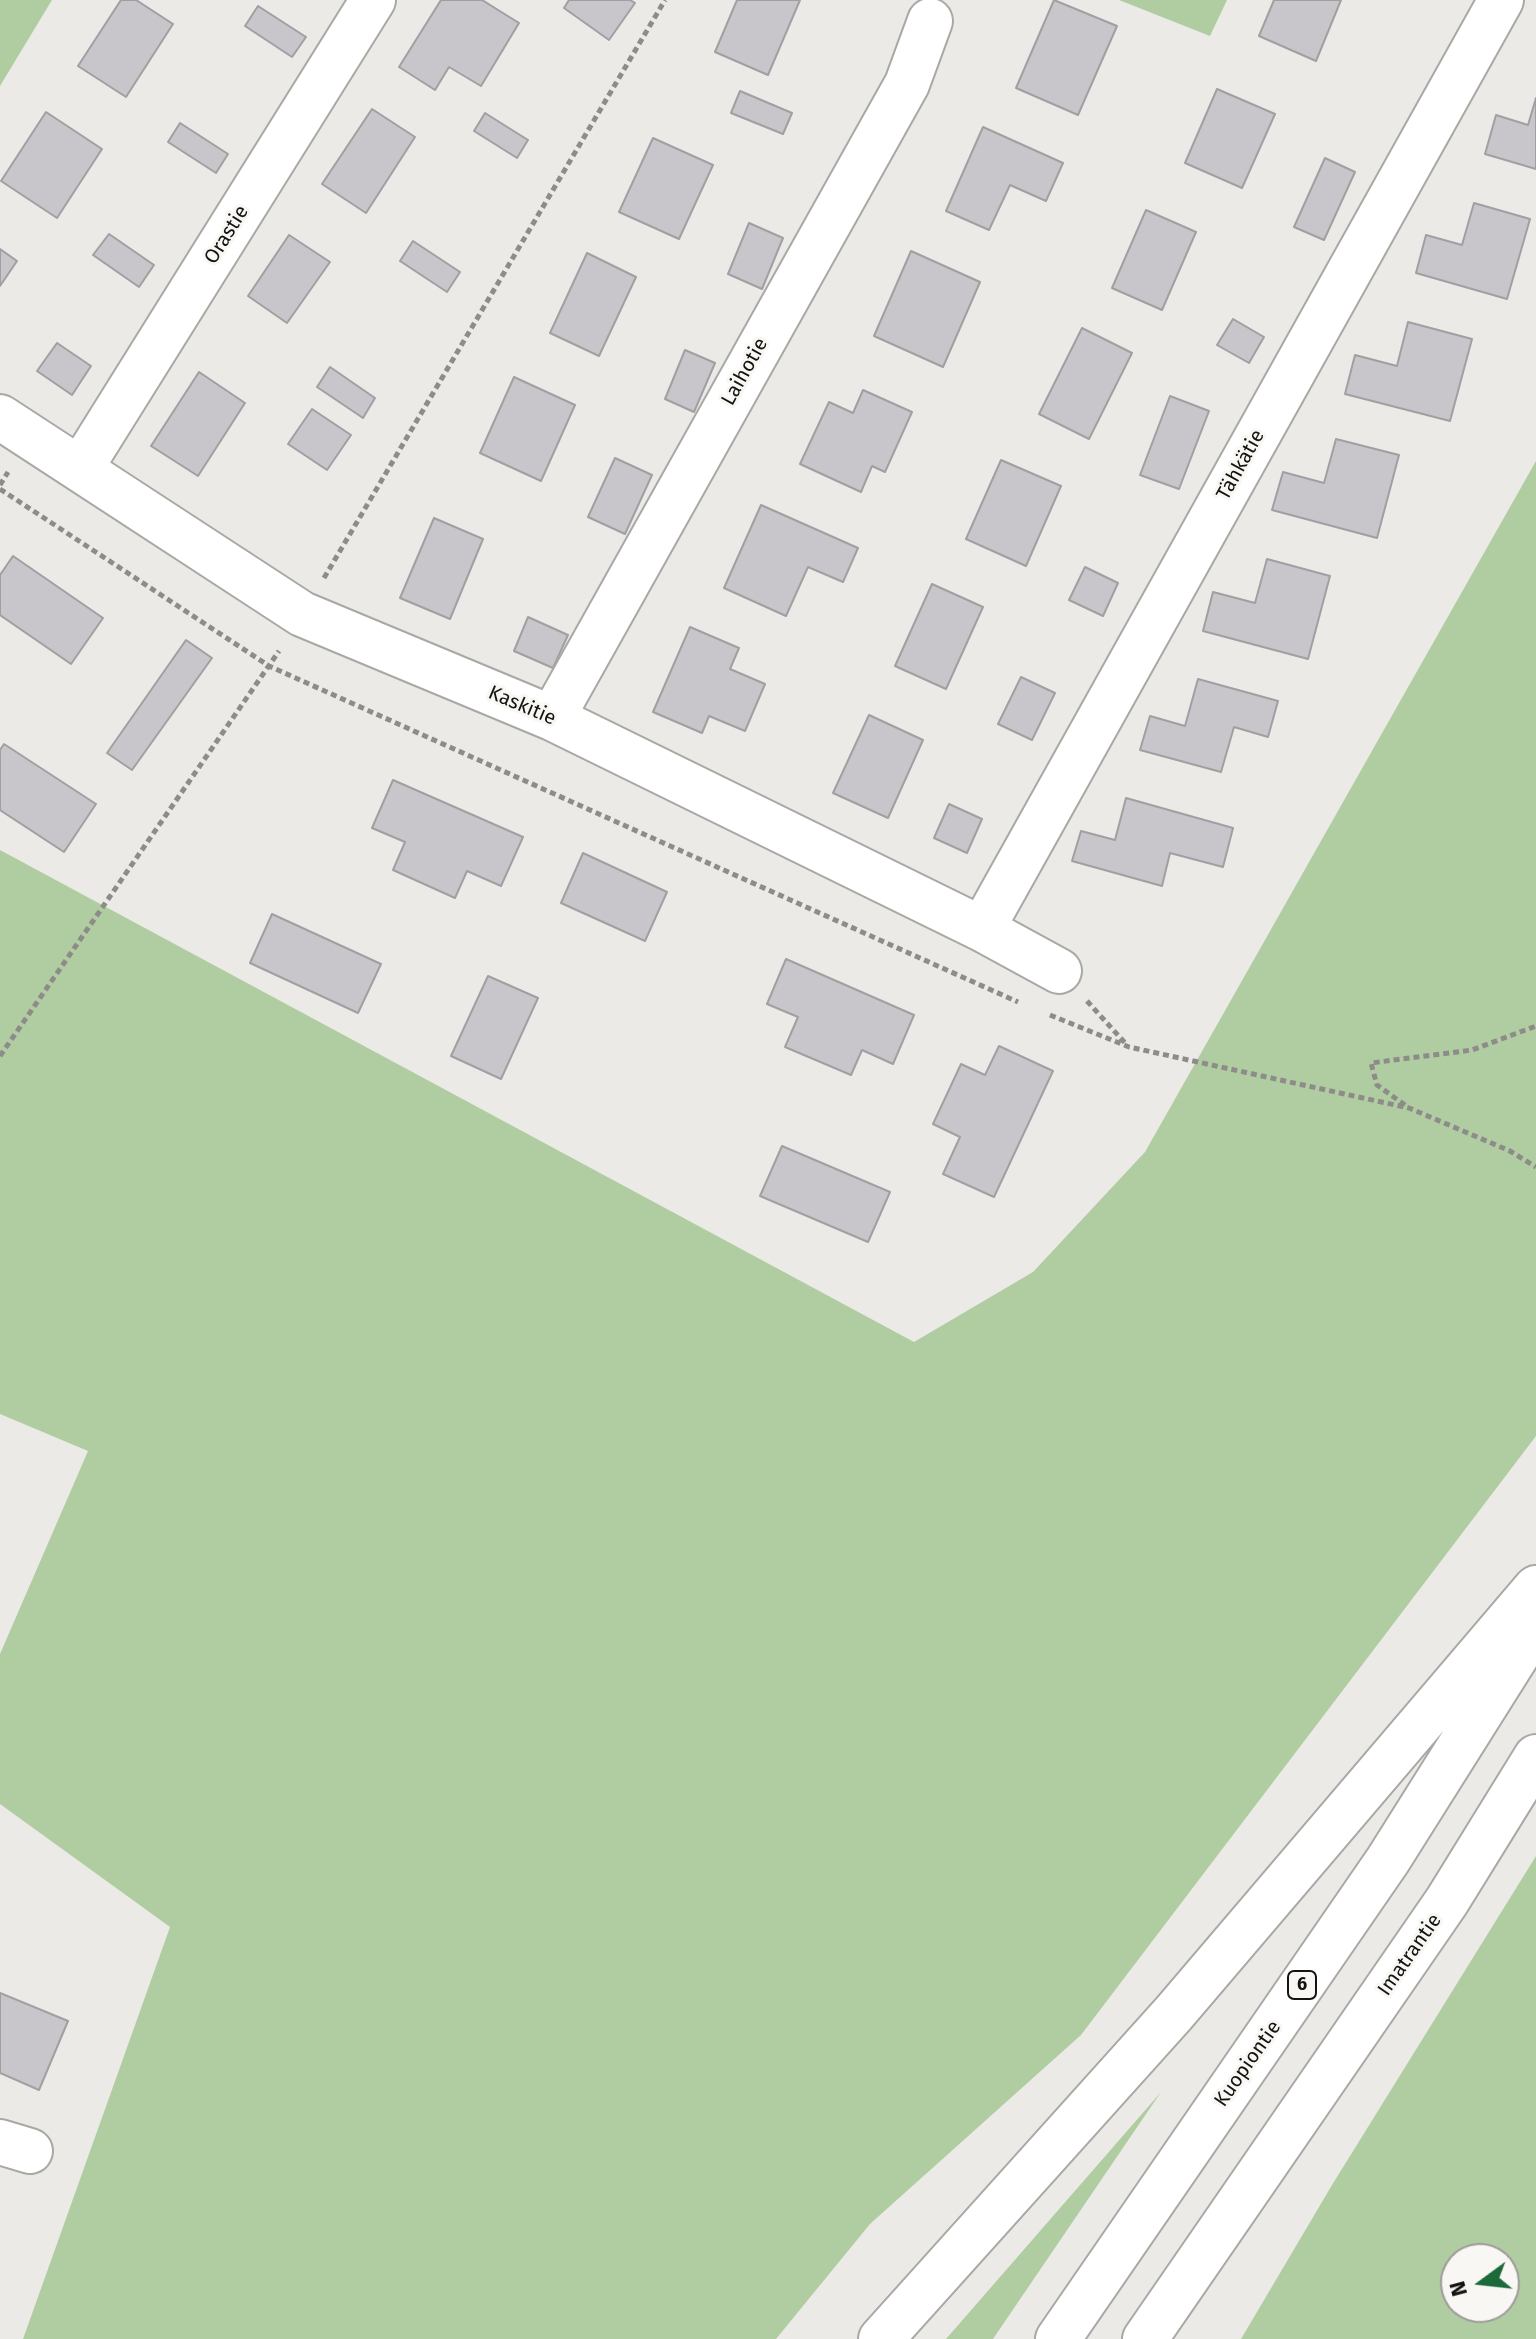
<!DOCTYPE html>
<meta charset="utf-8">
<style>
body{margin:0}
#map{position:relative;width:1536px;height:2339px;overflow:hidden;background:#eceae6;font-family:"Fira Sans",sans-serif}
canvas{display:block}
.north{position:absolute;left:1440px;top:2243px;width:80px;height:80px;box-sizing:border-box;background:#f9f7f3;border:2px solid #9d9c99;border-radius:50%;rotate:255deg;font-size:22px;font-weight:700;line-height:32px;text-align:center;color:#141312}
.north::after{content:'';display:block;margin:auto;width:28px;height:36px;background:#1c6a39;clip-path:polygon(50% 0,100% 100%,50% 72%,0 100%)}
</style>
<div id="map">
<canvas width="1536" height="2339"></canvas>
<div class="north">N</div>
</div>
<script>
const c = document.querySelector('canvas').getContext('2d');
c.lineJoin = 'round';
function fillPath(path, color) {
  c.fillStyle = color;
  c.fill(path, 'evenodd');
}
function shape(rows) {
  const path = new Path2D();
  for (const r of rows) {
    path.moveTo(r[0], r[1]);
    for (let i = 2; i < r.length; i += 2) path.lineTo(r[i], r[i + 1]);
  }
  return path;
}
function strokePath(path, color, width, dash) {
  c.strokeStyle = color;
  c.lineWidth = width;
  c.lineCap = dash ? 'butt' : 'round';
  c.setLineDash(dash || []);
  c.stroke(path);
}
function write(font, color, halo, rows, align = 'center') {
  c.font = font + ' "Fira Sans",sans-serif';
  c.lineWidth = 6;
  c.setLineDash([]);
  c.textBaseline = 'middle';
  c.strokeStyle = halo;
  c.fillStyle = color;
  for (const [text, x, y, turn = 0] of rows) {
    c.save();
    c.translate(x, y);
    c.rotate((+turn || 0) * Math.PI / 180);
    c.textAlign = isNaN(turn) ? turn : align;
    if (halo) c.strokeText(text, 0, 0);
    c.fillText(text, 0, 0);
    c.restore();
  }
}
const green = shape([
 [0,0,52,0,0,86],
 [1119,0,1227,0,1210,36],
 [1536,461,1536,1436,1081,2035,870,2224,776,2339,23,2339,170,1927,0,1804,0,1654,88,1451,0,1414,0,850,914,1342,1033,1272,1145,1152],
 [1536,1856,1536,2339,1241,2339,1332,2185],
 [1456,2259,1504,2259,1504,2307,1456,2307],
 [1161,2092,993,2339,946,2339]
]);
const building = shape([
 [121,0,136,0,173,24,126,97,78,66,121,0],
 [441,0,482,0,519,23,481,86,449,67,435,90,399,67,441,0],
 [569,0,630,0,635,3,609,40,564,8,569,0],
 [737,0,800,0,768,75,715,52,737,0],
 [1054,0,1117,26,1078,115,1016,88,1054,0],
 [1274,0,1341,0,1316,61,1259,36,1274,0],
 [258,6,306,37,292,57,245,26,258,6],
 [1217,89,1275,114,1242,188,1185,163,1217,89],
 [740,91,792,113,783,134,731,113,740,91],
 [1536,98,1536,169,1485,154,1496,115,1528,125,1536,98],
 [372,109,415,137,366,213,322,184,372,109],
 [46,112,102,149,57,218,1,181,46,112],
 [485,113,528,140,517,158,474,131,485,113],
 [180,123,228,154,216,173,168,142,180,123],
 [983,127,1063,163,1046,201,1010,185,989,230,946,211,983,127],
 [653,138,713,165,679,239,619,212,653,138],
 [1325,158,1355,172,1324,240,1294,227,1325,158],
 [1474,203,1530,219,1507,299,1416,273,1426,235,1462,245,1474,203],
 [1146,210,1196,232,1162,310,1112,288,1146,210],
 [749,223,783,238,762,289,728,274,749,223],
 [109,234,154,265,139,287,93,255,109,234],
 [289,235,330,262,287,323,248,296,289,235],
 [413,241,460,272,447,292,400,261,413,241],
 [0,249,17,261,0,286,0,249],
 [911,251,980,282,943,367,874,336,911,251],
 [587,253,636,277,599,356,550,333,587,253],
 [1233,319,1264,337,1249,363,1217,345,1233,319],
 [1408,322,1472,339,1450,421,1345,394,1355,355,1397,366,1408,322],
 [1082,328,1132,353,1089,439,1039,414,1082,328],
 [57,343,91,366,72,395,37,371,57,343],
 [685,350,715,363,694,412,665,399,685,350],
 [330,367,375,398,363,418,317,387,330,367],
 [199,372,245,403,198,476,151,446,199,372],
 [514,377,575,405,541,481,480,453,514,377],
 [863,390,912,412,885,472,872,466,861,492,800,464,829,402,853,413,863,390],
 [1170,396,1209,411,1179,489,1140,475,1170,396],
 [312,409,351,435,327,470,288,444,312,409],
 [1336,439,1399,455,1377,538,1272,510,1283,472,1324,483,1336,439],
 [615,458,652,475,625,534,588,517,615,458],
 [1001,460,1061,486,1026,566,966,539,1001,460],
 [761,505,858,548,843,582,808,567,786,616,724,588,761,505],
 [434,518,483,539,450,619,400,598,434,518],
 [13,556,103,618,71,664,0,615,0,575,13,556],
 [1267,559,1330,576,1308,659,1203,631,1213,592,1255,603,1267,559],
 [1085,567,1118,583,1103,616,1069,600,1085,567],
 [932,584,983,607,946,689,895,666,932,584],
 [528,617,568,635,553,668,514,651,528,617],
 [690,627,739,648,730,669,765,684,745,731,709,716,702,733,653,712,690,627],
 [186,640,212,658,132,770,107,753,186,640],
 [1021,677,1055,693,1032,740,998,724,1021,677],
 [1198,679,1278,701,1268,737,1234,727,1221,772,1140,750,1150,716,1185,726,1198,679],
 [869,715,923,740,888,818,833,793,869,715],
 [4,744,96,804,64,852,0,810,0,750,4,744],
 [393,780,523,837,501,886,467,871,455,898,393,870,405,842,372,828,393,780],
 [1126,798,1233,828,1223,867,1170,853,1162,886,1072,861,1081,831,1115,840,1126,798],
 [949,804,982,819,967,853,934,838,949,804],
 [583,853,667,892,645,941,561,903,583,853],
 [272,914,381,964,358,1013,250,963,272,914],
 [786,959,914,1015,893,1064,862,1050,851,1075,785,1047,798,1017,767,1004,786,959],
 [488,976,538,998,501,1079,451,1056,488,976],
 [999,1046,1053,1071,994,1197,943,1174,960,1137,933,1124,961,1064,985,1075,999,1046],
 [782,1146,890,1192,868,1242,760,1196,782,1146],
 [0,1993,68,2021,39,2090,0,2073,0,1993]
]);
const path = shape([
 [0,485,8,472],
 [0,489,269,666,1018,1002],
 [324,578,665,0],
 [1087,1001,1126,1044],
 [1050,1015,1129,1047,1409,1108,1510,1151,1536,1167],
 [0,1056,279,651],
 [1405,1105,1377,1085,1371,1063,1472,1050,1536,1026]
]);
const minor = shape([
 [0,417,302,614,552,718,982,929,1059,971],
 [80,469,373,0],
 [552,718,907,84,930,21],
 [982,929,1501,0],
 [0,2142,30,2151]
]);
const motorway = shape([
 [881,2339,1174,2013,1536,1588],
 [1058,2339,1388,1860,1536,1625],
 [1145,2339,1447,1901,1536,1757]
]);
const shields = [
 [1302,1985,28]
];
const shieldNames = [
 ["6",1302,1985]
];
const streetNames = [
 ["Orastie",227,235,-58],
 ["Laihotie",745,372,-61],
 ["Tähkätie",1241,465,-61],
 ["Kaskitie",522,706,23],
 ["Imatrantie",1410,1955,-55],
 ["Kuopiontie",1248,2064,-55]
];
fillPath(green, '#b0cda2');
fillPath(building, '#c8c6ca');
strokePath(building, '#a19fa2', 2);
strokePath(minor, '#a9a8a4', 48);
strokePath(motorway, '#a9a8a4', 48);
strokePath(path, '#8e8c89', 5, [6, 4]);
strokePath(minor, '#fff', 44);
strokePath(motorway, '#fff', 44);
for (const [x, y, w] of shields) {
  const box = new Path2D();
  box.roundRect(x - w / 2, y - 14, w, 28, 6);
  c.fillStyle = '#f9f7f3';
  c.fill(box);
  strokePath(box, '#141312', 2);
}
write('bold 18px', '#141312', null, shieldNames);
write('20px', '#141312', '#f9f7f3', streetNames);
</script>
